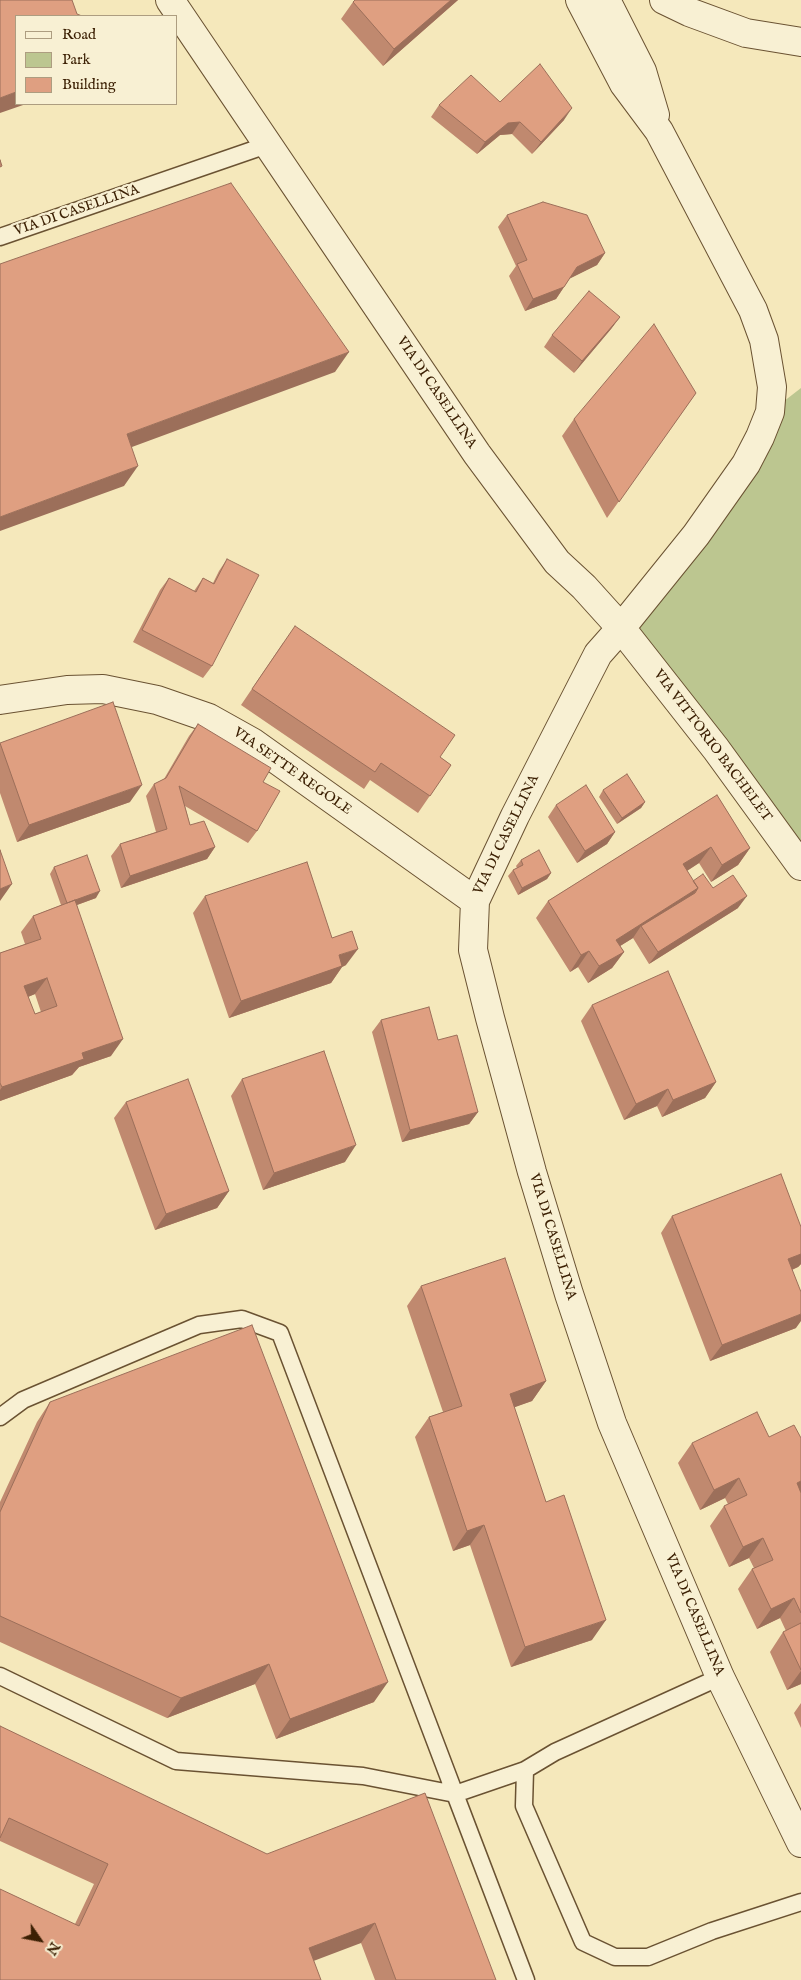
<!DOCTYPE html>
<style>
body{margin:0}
#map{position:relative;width:801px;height:1980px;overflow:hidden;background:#f5e8bb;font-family:"IM FELL English",serif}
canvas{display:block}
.legend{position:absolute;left:15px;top:15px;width:162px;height:90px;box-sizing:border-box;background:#f8f0d3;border:1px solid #ad9d80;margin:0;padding:6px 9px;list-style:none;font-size:15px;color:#3c2004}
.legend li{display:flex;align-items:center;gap:10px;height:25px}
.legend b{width:25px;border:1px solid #ad9d80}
.north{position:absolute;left:15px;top:1915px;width:50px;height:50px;-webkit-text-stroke:4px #f8f0d3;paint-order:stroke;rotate:123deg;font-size:14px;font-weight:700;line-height:20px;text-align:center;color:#3c2004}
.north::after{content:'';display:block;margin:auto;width:18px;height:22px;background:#3c2004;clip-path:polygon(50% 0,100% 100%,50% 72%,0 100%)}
</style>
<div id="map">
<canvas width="801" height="1980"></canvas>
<ul class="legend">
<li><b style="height:6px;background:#f8f0d3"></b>Road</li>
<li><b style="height:14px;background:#bcc690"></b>Park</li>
<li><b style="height:14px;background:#df9f81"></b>Building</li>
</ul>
<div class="north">N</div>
</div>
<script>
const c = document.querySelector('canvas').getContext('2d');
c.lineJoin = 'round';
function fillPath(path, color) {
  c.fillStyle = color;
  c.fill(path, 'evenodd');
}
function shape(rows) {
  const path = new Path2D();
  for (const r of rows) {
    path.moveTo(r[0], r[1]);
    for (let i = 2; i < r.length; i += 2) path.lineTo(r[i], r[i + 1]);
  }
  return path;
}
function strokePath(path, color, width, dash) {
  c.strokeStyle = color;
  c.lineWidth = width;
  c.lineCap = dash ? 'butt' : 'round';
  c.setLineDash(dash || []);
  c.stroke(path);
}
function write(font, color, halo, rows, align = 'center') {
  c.font = font + ' "IM FELL English",serif';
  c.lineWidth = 4.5;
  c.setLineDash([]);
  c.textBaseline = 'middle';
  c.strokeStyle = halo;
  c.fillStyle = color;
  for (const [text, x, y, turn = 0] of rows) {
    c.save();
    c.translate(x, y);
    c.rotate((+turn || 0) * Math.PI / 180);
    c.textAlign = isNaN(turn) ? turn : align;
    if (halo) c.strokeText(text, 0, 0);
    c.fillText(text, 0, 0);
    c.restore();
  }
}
const green = shape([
 [801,388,801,866,621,628,770,412]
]);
const service = shape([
 [0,237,267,145],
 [0,1417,23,1400,199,1325,242,1319,280,1333,455,1794,525,1770],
 [0,1676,176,1761,363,1776,455,1794,526,1980],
 [720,1677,555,1752,525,1770,524,1806,583,1942,615,1957,648,1957,712,1931,801,1902]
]);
const minor = shape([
 [664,0,689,12,746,33,801,42],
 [621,628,598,654,515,816,475,901,473,950,490,1018,532,1172,569,1294,612,1423,720,1677,801,1843],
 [0,700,67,690,103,689,157,700,209,718,252,742,475,901]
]);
const tertiary = shape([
 [170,0,477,454,557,562,584,587,621,628,716,749,801,866],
 [580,0,624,84,659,131,753,310,764,340,772,387,770,412,760,437,746,464,696,535,621,628],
 [606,0,642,71,655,115]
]);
const wall = shape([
 [355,0,458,0,383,66,341,19,353,2],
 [500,102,564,120,532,154,512,134,500,135,477,154,431,117,439,105],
 [507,215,605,253,597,265,570,278,556,299,525,311,509,276,516,266,498,227],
 [620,317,611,329,574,373,544,347,552,335],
 [696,393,607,518,562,436,574,419],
 [227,559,212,666,203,678,133,642,160,590,169,578,194,591,203,578,213,583,219,571],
 [283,643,451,765,418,813,370,780,364,789,241,705],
 [198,724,263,782,257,831,248,843,185,806,190,825,215,847,207,859,121,888,111,856,120,844,156,832,146,796,154,784,164,779,189,736],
 [0,743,130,802,17,842,0,793],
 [603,790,645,802,641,808,617,824,599,797],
 [717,795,750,848,738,865,711,882,699,863,687,871,693,881,713,888,738,908,649,964,633,938,620,946,624,952,612,968,588,983,578,967,570,972,536,918,548,901],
 [556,805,615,832,607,844,577,863,548,817],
 [521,860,551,873,547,879,518,895,508,876,513,870,517,868,516,866],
 [54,867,96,898,77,905,111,1056,79,1067,72,1075,0,1101,0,953,25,944,21,932,33,916,61,905,50,874],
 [35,994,41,1012,35,1014,28,997],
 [205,896,332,938,346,965,342,967,331,983,229,1018,193,913],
 [592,1005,716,1082,705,1098,662,1117,657,1106,624,1120,581,1021],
 [381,1020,438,1040,478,1112,469,1124,402,1142,372,1032],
 [242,1079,345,1162,263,1190,231,1096],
 [126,1102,229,1191,217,1208,155,1230,114,1118],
 [672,1216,801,1227,801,1264,798,1267,792,1270,796,1328,710,1361,661,1233],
 [421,1286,546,1381,532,1401,514,1407,592,1640,511,1667,470,1545,453,1551,415,1437,429,1417,443,1412,407,1306],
 [50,1402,374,1702,276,1739,255,1684,167,1718,0,1642,0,1502,37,1422],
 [769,1437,801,1438,801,1684,787,1690,770,1652,783,1632,786,1631,780,1618,757,1629,738,1589,752,1569,754,1568,749,1558,729,1567,710,1526,724,1506,728,1504,725,1498,700,1510,678,1463,692,1443],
 [801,1703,801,1728,794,1713],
 [0,1726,496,1980,375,1980,361,1943,0,1980,75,1924,94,1884,0,1841]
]);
const shadedWall = shape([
 [451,0,458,0,383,66,394,49],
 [16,92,16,104,26,104,0,113,0,98],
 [572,108,564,120,532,154,541,142],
 [520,122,512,134,500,135,477,154,485,142,508,123],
 [605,253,597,265,569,279,577,267],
 [564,287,556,299,525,311,533,299],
 [620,317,611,329,574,373,582,361],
 [349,352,335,372,113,454,127,434],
 [138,466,124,486,0,531,0,517],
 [142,785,130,802,17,842,29,825],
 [645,802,641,808,617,824,622,818],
 [615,832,607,844,577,863,585,851],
 [215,847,207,859,121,888,130,876],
 [711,847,699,863,671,881,683,864],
 [750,848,738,865,711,882,722,865],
 [551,873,547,879,518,895,522,888],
 [12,884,0,901,0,889],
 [698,888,686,904,641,926,633,938,604,956,616,940],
 [100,891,96,898,63,910,67,903],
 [747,896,738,908,649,964,658,952],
 [358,949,346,965,342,967,331,983,229,1018,241,1001,339,955],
 [589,951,578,967,570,972,581,955],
 [624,952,612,968,588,983,599,966],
 [47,978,35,994,13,1003,24,986],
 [123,1039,111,1056,79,1067,72,1075,0,1101,0,1090,2,1087,82,1053],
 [716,1082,705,1098,662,1117,673,1100],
 [668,1089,657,1106,624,1120,636,1104],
 [478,1112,469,1124,402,1142,410,1130],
 [356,1145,345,1162,263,1190,274,1173],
 [229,1191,217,1208,155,1230,166,1214],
 [801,1254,801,1264,798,1267,777,1276,788,1259],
 [801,1314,801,1321,796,1328,710,1361,722,1345],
 [546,1381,532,1401,496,1414,510,1394],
 [739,1478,725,1498,700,1510,714,1490],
 [801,1481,801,1495,797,1483],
 [484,1525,470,1545,453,1551,467,1531],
 [763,1538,749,1558,729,1567,743,1547],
 [794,1598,780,1618,757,1629,771,1609],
 [606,1620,592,1640,511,1667,525,1647],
 [269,1664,255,1684,167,1718,181,1698],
 [801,1671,801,1684,787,1690],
 [388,1682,374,1702,276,1739,290,1719],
 [375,1923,361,1943,295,1968,309,1948]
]);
const building = shape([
 [0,0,72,0,77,14,82,16,16,16,16,92,0,98,0,0],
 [355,0,451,0,394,49,353,2,355,0],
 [540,64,572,108,541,142,520,122,508,123,485,142,439,105,471,75,500,102,540,64],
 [0,160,2,166,0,167,0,160],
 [231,183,349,352,127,434,138,466,0,517,0,264,231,183],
 [543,202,587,215,605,253,577,267,564,287,533,299,517,264,527,260,507,215,543,202],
 [589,291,620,317,582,361,552,335,589,291],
 [654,324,696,393,619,502,574,419,654,324],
 [227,559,259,575,212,666,142,630,169,578,196,592,203,578,214,584,227,559],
 [295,626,455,735,440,757,451,765,430,796,381,763,375,772,252,689,295,626],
 [113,702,142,785,29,825,0,743,113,702],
 [198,724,271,768,263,782,280,791,257,831,179,786,190,825,204,821,215,847,130,876,120,844,167,829,154,784,166,778,198,724],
 [627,774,645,802,622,818,603,790,627,774],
 [586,785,615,832,585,851,556,805,586,785],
 [717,795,750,848,722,865,711,847,683,864,698,888,616,940,624,952,599,966,589,951,581,955,548,901,717,795],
 [0,850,12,884,0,889,0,850],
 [539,850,551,873,522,888,513,870,523,865,521,860,539,850],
 [87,855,100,891,67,903,54,867,87,855],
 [307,862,332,938,352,931,358,949,339,955,342,966,241,1001,205,896,307,862],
 [703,874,713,888,733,875,747,896,658,952,641,926,695,893,698,888,693,881,703,874],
 [75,900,123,1039,82,1053,84,1059,2,1087,0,1083,0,953,41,939,33,916,75,900],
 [47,978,57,1006,35,1014,24,986,47,978],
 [668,971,716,1082,673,1100,668,1089,636,1104,592,1005,668,971],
 [429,1007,438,1040,457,1035,478,1112,410,1130,381,1020,429,1007],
 [324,1051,356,1145,274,1173,242,1079,324,1051],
 [188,1079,229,1191,166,1214,126,1102,188,1079],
 [781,1174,801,1227,801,1254,788,1259,801,1292,801,1314,722,1345,672,1216,781,1174],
 [505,1258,546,1381,510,1394,546,1502,564,1495,606,1620,525,1647,484,1525,467,1531,429,1417,462,1406,421,1286,505,1258],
 [252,1325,388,1682,290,1719,269,1664,181,1698,0,1616,0,1512,50,1402,252,1325],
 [757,1412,769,1437,794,1425,801,1438,801,1481,797,1483,801,1493,801,1613,794,1598,771,1609,752,1569,773,1560,763,1538,743,1547,724,1506,747,1495,739,1478,714,1490,692,1443,757,1412],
 [801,1623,801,1670,783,1632,801,1623],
 [0,1726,267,1854,425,1793,496,1980,396,1980,375,1923,309,1948,321,1980,0,1980,0,1889,79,1926,108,1864,9,1818,0,1838,0,1726]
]);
const streetNames = [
 ["VIA DI CASELLINA",77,211,-19],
 ["VIA DI CASELLINA",436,393,56],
 ["VIA VITTORIO BACHELET",712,746,53],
 ["VIA SETTE REGOLE",292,772,35],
 ["VIA DI CASELLINA",507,835,-64],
 ["VIA DI CASELLINA",552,1237,73],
 ["VIA DI CASELLINA",694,1615,67]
];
fillPath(green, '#bcc690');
strokePath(service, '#6a5232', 19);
strokePath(minor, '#6a5232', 30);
strokePath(tertiary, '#6a5232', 30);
strokePath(service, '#f8f0d3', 16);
strokePath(minor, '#f8f0d3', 28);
strokePath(tertiary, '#f8f0d3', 28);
fillPath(wall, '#c0896f');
fillPath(shadedWall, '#9c6f5a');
fillPath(building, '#df9f81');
strokePath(building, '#9c6f5a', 1);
write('14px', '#3c2004', '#f8f0d3', streetNames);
</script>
